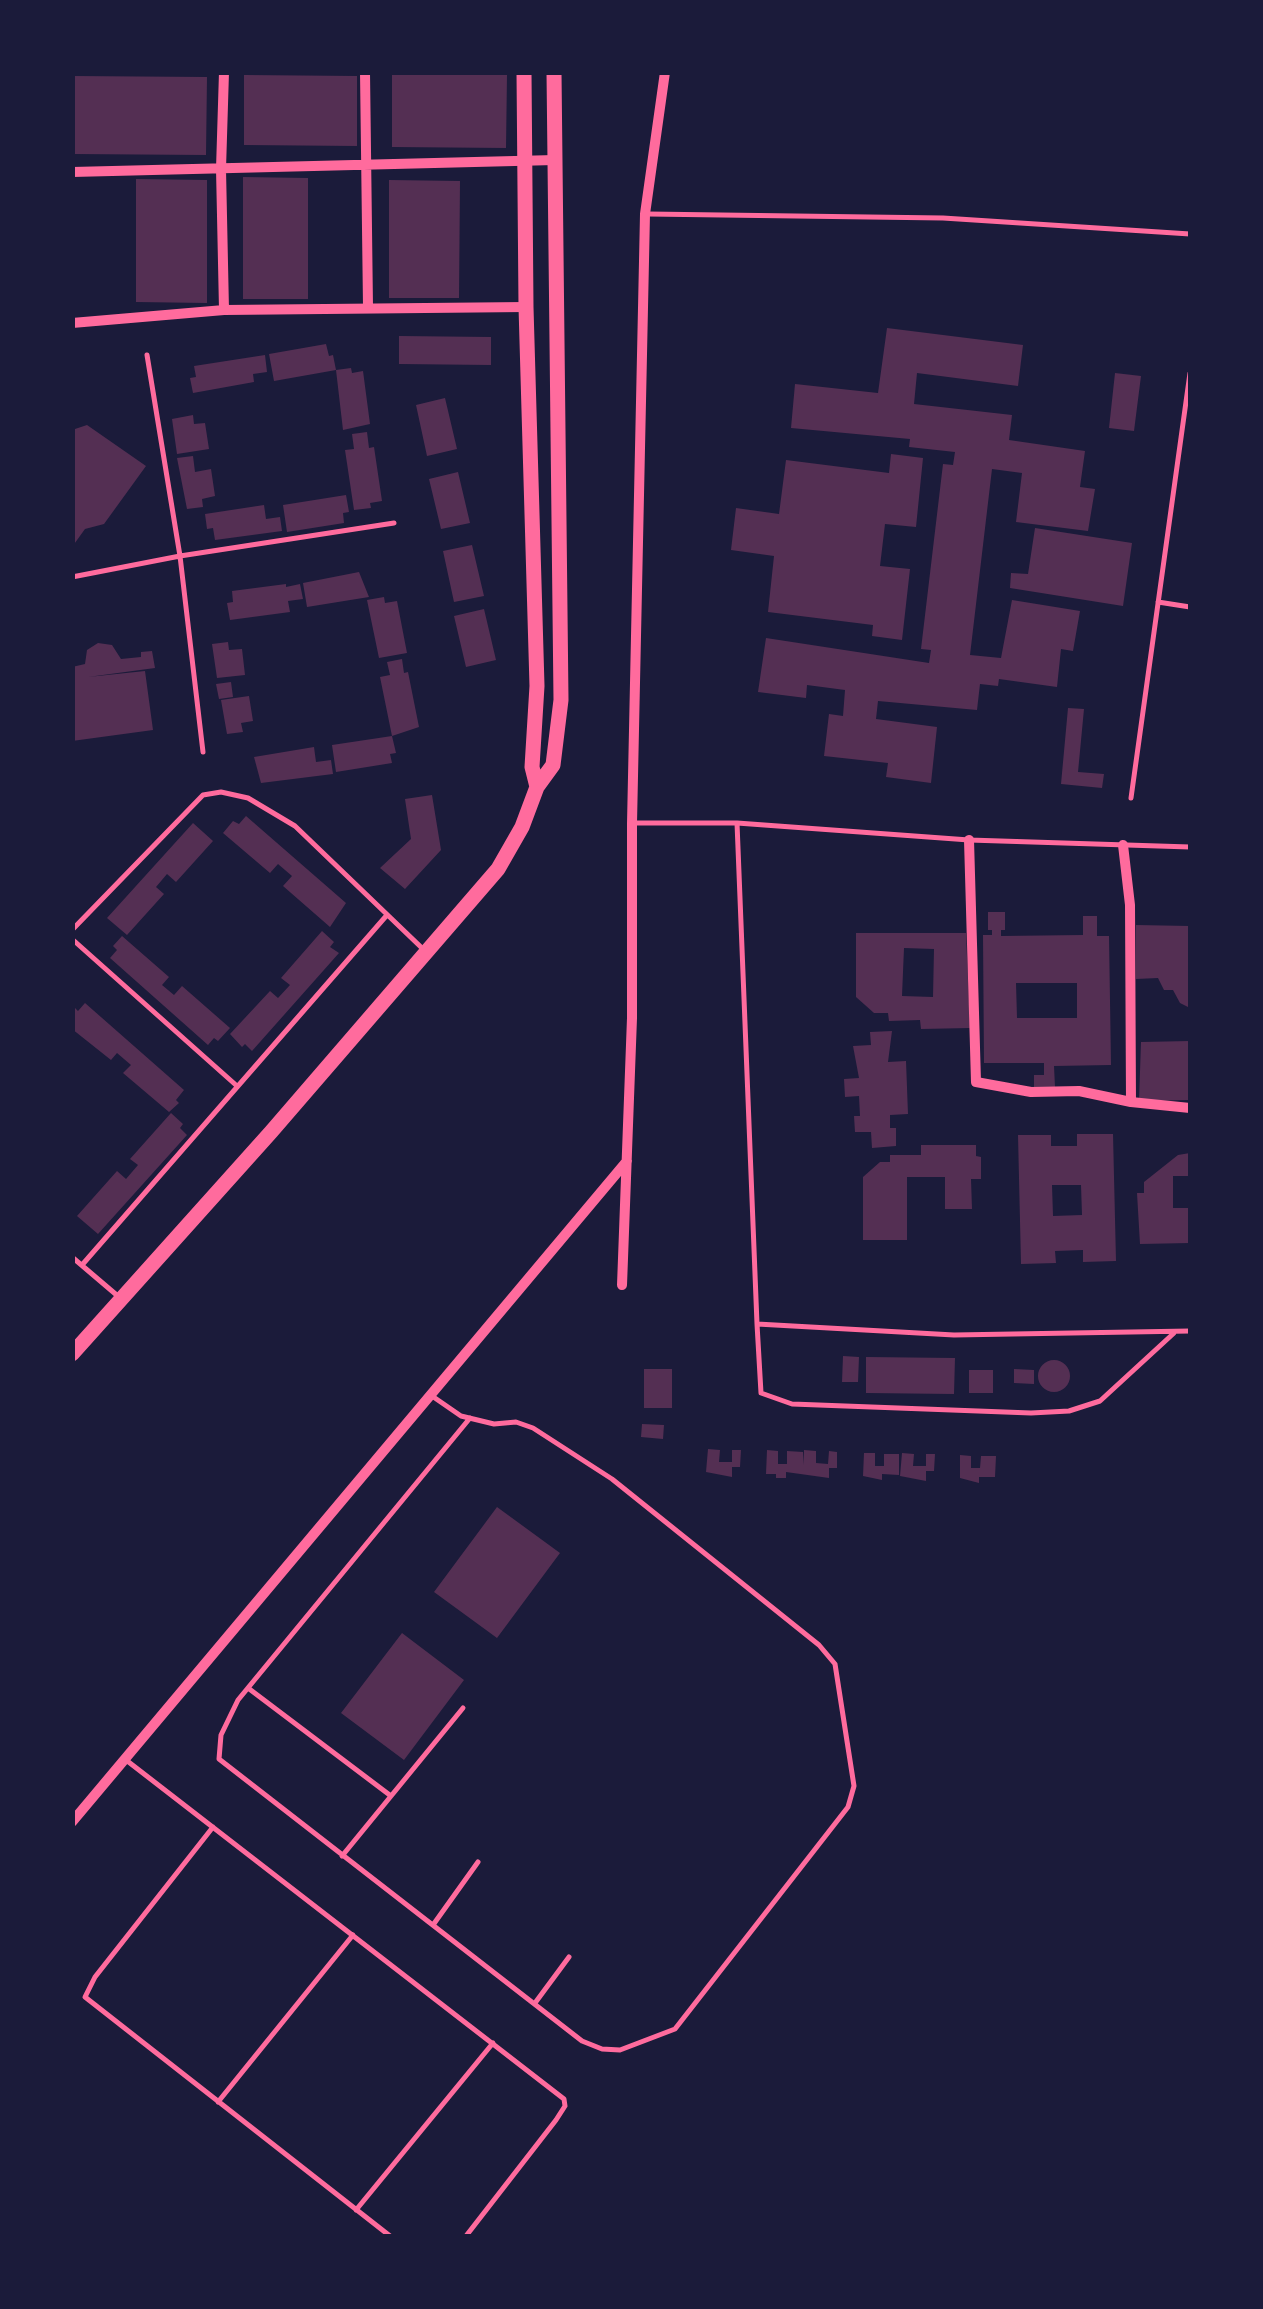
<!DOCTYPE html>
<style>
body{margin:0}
#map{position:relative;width:1263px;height:2309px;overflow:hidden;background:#1b1b3a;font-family:Cabin,sans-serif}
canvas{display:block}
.frame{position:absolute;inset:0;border:75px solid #1b1b3a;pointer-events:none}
</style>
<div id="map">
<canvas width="1263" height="2309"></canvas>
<div class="frame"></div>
</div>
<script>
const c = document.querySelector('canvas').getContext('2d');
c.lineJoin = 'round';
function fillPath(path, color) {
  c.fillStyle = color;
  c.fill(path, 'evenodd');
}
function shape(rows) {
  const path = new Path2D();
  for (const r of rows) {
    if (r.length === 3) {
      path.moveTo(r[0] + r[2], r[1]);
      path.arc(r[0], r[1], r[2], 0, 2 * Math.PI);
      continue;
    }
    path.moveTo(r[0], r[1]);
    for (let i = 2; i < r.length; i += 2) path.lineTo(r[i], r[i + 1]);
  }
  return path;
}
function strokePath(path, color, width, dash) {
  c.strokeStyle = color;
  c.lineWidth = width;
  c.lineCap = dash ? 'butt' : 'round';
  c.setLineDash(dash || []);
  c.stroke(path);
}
const building = shape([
 [392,74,507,75,506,148,392,147],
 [244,75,357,76,357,146,244,145],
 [72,76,207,77,206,155,72,154],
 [243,177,308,178,308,299,243,299],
 [136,179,207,180,207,303,136,302],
 [389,180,460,181,459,298,389,298],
 [887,328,1023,345,1018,386,917,373,914,404,1012,415,1009,440,1085,451,1080,487,1095,489,1088,531,1016,522,1022,473,992,469,970,655,1001,658,1012,600,1080,611,1073,651,1061,649,1057,687,999,679,998,686,980,684,977,710,878,701,876,719,937,727,931,783,886,777,888,763,824,756,829,714,843,716,845,690,807,685,806,698,758,692,766,638,929,663,931,650,921,649,943,464,953,465,955,452,909,447,910,439,791,428,795,384,878,393],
 [399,336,491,337,491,365,399,364],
 [326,344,329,356,333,355,336,370,274,381,269,354],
 [265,355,267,372,253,374,254,382,193,393,190,378,196,377,194,366],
 [351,368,352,373,363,371,370,424,343,430,336,370],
 [1115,373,1141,376,1134,431,1109,428],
 [445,398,457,449,427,456,416,405],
 [193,415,194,424,205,423,209,449,177,454,172,419],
 [87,425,146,466,104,524,85,529,72,547,72,430],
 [367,432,369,448,374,447,382,501,370,503,371,508,354,510,345,450,354,449,352,434],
 [891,454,923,458,916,527,885,524,880,566,910,569,902,640,872,636,873,625,768,612,774,556,731,550,736,508,779,514,786,460,889,473],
 [193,456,195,472,211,469,215,496,202,499,203,507,187,509,177,458],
 [458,472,470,523,441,529,429,479],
 [346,495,349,512,343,513,344,523,287,532,283,505],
 [264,505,266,519,280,517,282,531,215,540,213,528,207,529,205,514],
 [1035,528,1132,543,1123,606,1010,588,1011,573,1028,574],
 [472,545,484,596,454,602,443,551],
 [359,572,369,597,307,607,303,583],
 [286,584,286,587,300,584,303,599,288,601,290,612,230,620,227,603,233,602,232,591],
 [384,597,385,603,397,601,407,653,379,658,367,600],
 [484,609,496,660,466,667,454,616],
 [228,642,229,650,242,649,245,675,217,678,212,644],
 [98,643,112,645,121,659,141,657,141,652,152,651,155,668,88,677,145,671,153,730,72,741,72,667,85,664,87,650],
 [402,659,404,673,408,672,419,727,392,736,380,677,390,675,387,662],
 [231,682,233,697,219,699,216,684],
 [249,696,253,721,241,723,243,732,227,734,221,700],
 [1068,708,1084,709,1078,772,1104,774,1102,788,1061,784],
 [392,736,396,753,390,754,392,763,336,772,332,745],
 [314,747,316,762,331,760,333,774,261,783,254,757],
 [432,795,441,850,405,889,380,868,411,839,405,799],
 [246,816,346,903,330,927,283,886,292,876,278,864,270,873,223,833,233,821,239,824],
 [193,823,213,841,176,882,167,874,156,887,164,894,127,935,107,918],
 [988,912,1005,912,1005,930,1001,930,1001,936,1083,935,1083,916,1097,916,1097,936,1109,936,1111,1065,1054,1066,1055,1087,1034,1087,1034,1075,1044,1075,1044,1063,984,1063,983,935,992,935,992,930,988,930],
 [1016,983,1077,983,1077,1018,1017,1018],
 [1136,925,1190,926,1190,1008,1180,1003,1173,990,1164,990,1158,978,1136,979],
 [322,931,334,942,330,947,339,953,252,1051,245,1044,242,1047,230,1034,270,991,278,998,290,985,281,978],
 [856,933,966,933,970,1028,921,1029,920,1020,889,1021,888,1013,874,1013,856,997],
 [904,948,934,949,933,997,902,996],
 [122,936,169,977,162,985,174,995,182,986,230,1028,218,1041,214,1038,208,1045,110,958,117,950,113,946],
 [85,1003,184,1090,176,1100,179,1103,169,1112,123,1073,131,1065,117,1053,111,1060,72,1029,72,1011,75,1008,78,1011],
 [892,1031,888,1062,906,1061,908,1114,890,1115,890,1128,896,1128,896,1146,872,1148,871,1132,855,1132,854,1116,860,1116,859,1096,845,1097,844,1079,859,1078,853,1046,871,1045,870,1032],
 [1190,1041,1190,1100,1139,1101,1141,1042],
 [171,1113,183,1124,180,1128,187,1135,98,1234,77,1216,117,1171,126,1179,138,1165,130,1159],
 [1077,1134,1113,1134,1116,1261,1083,1262,1083,1250,1055,1251,1056,1263,1021,1264,1018,1135,1051,1135,1051,1146,1077,1146],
 [1052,1185,1081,1185,1082,1215,1053,1216],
 [921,1145,976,1145,976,1156,981,1157,981,1179,971,1179,972,1209,945,1209,945,1177,907,1177,907,1240,863,1240,863,1177,880,1162,890,1162,890,1155,921,1155],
 [1190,1153,1190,1176,1173,1176,1173,1208,1190,1208,1190,1243,1140,1244,1137,1193,1144,1193,1144,1182,1178,1155],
 [843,1356,859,1357,858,1382,842,1382],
 [866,1357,955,1358,954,1394,866,1393],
 [1054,1376,16],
 [644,1369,672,1369,672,1408,644,1408],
 [1014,1369,1034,1370,1034,1384,1014,1383],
 [969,1370,993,1370,993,1393,969,1393],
 [642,1424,664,1425,663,1439,641,1437],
 [708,1449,720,1450,719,1462,732,1462,732,1450,741,1450,740,1467,732,1467,732,1477,706,1472],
 [767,1450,778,1451,778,1464,787,1464,787,1451,803,1452,804,1465,804,1450,816,1451,816,1463,828,1464,829,1451,837,1452,837,1468,829,1468,829,1478,786,1472,786,1478,776,1478,776,1474,766,1474],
 [864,1453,875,1453,875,1466,884,1466,884,1454,899,1454,899,1475,882,1474,882,1480,863,1476],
 [902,1453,914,1454,913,1466,926,1466,926,1454,935,1454,934,1471,926,1471,926,1481,900,1476],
 [960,1455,971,1456,971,1468,980,1468,981,1456,996,1456,995,1477,979,1477,979,1483,960,1478],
 [497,1507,560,1553,497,1638,434,1592],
 [402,1633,464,1680,404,1760,341,1713]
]);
const service = shape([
 [648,214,943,218,1190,234],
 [147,355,180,556,203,752],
 [72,577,180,556,394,523],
 [1158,602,1190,607],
 [1131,798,1190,373],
 [634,823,737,823,969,840,1190,847],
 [737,823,757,1324,954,1335,1190,1331],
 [72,930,203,795,221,792,248,798,295,826,424,950],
 [72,939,237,1086],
 [72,1257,119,1297],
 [82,1265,387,915],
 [757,1324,761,1393,792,1404,1031,1413,1069,1411,1100,1401,1174,1333],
 [432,1396,461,1416,494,1424,516,1422,533,1428,612,1479,819,1645,835,1664,854,1786,848,1807,675,2029,620,2050,602,2049,582,2041,219,1759,221,1735,238,1700,470,1418],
 [248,1688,391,1796],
 [126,1760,564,2099,565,2106,556,2120,466,2236],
 [213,1827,95,1977,85,1997,390,2236],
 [342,1856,463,1708],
 [433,1925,478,1862],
 [535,2003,569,1957],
 [218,2102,353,1935],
 [356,2210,493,2043]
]);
const minor = shape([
 [224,72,221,169,224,310],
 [365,72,368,307],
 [72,172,555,160],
 [72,323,224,310,526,307],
 [969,840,976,1082,1031,1092,1079,1091,1131,1102,1190,1108],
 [1123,845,1130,905,1131,1102],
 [622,1285,632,1018,632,823,645,214,665,72],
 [72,1822,627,1161]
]);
const secondary = shape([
 [524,72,526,307,537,686,532,767,537,787],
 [72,1354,271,1132,498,869,522,827,537,787,553,765,561,700,554,72]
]);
fillPath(building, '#542f53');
strokePath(service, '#ff6b9d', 5);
strokePath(minor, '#ff6b9d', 10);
strokePath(secondary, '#ff6b9d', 15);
</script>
